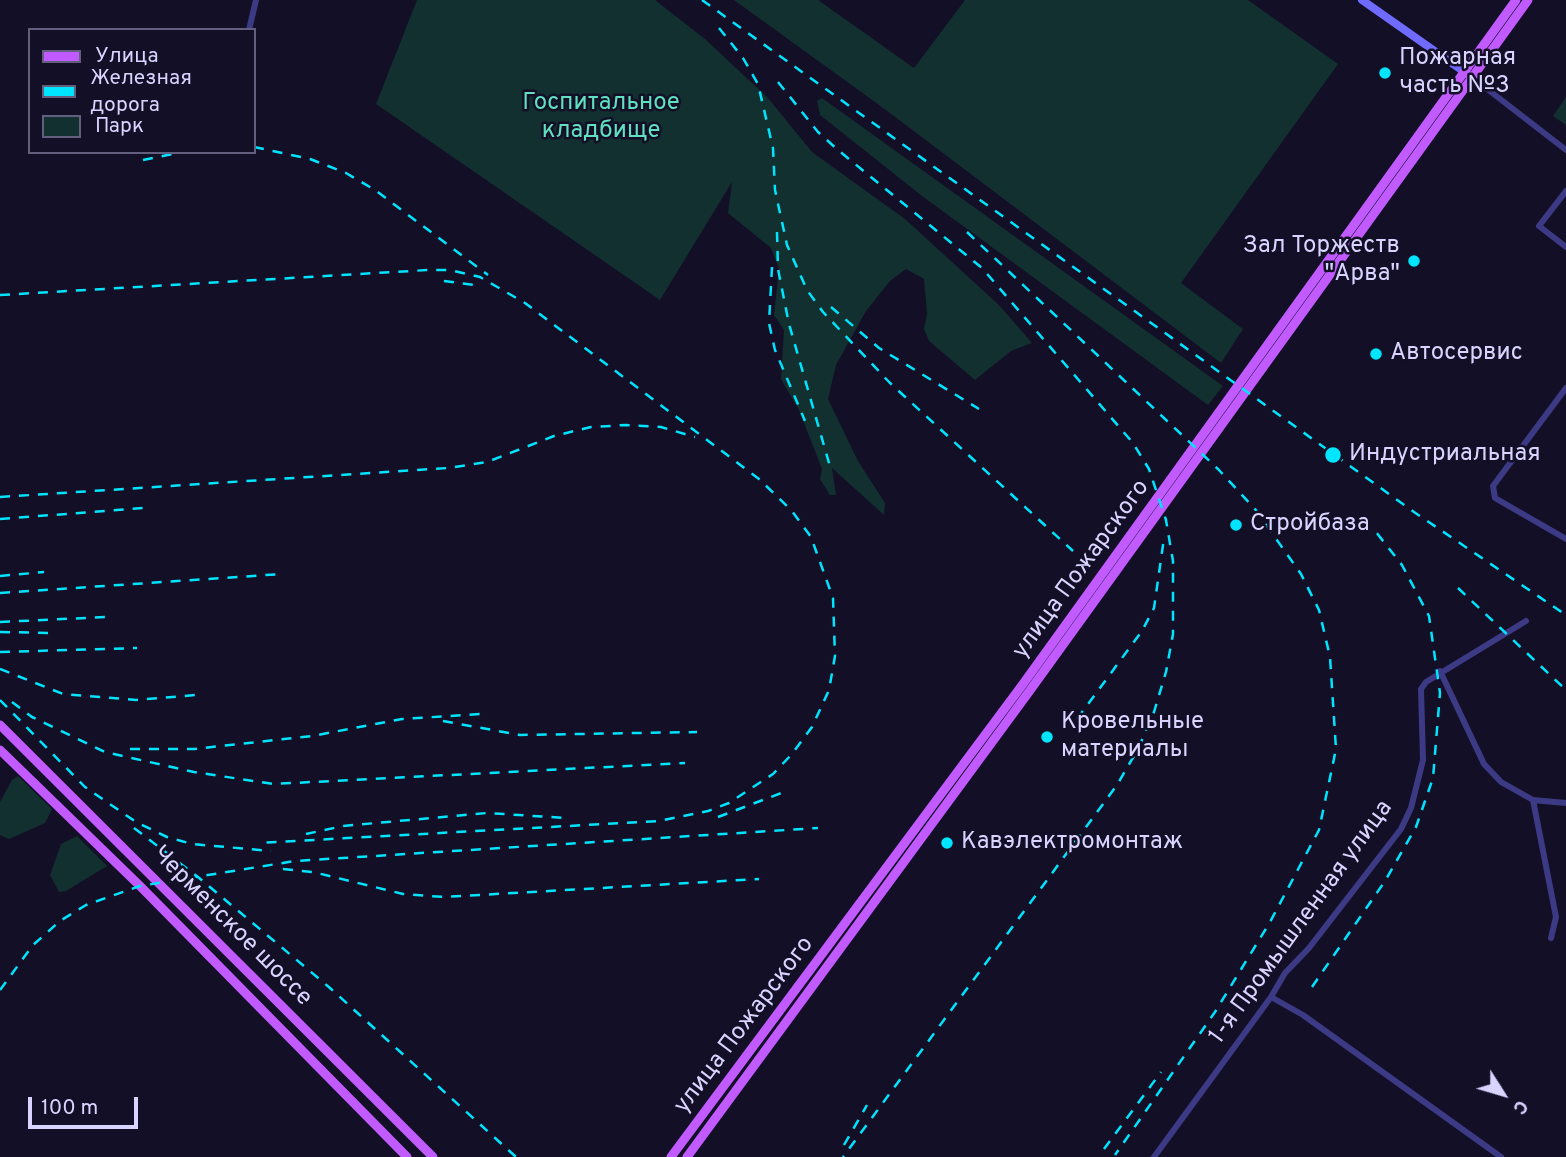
<!DOCTYPE html>
<meta charset="utf-8">
<style>
body{margin:0}
#map{position:relative;width:1566px;height:1157px;overflow:hidden;background:#130f26;font-family:Overpass,sans-serif}
canvas{display:block}
.legend{position:absolute;left:28px;top:28px;width:228px;height:126px;box-sizing:border-box;background:#130f26;border:2px solid #625e7d;margin:0;padding:9px 12px;list-style:none;font-size:21px;color:#d9d4ff}
.legend li{display:flex;align-items:center;gap:14px;height:35px}
.legend b{width:35px;border:2px solid #625e7d}
.north{position:absolute;left:1468px;top:1059px;width:70px;height:70px;-webkit-text-stroke:5px #130f26;paint-order:stroke;rotate:127deg;font-size:19px;font-weight:700;line-height:28px;text-align:center;color:#d9d4ff}
.north::after{content:'';display:block;margin:auto;width:24px;height:32px;background:#d9d4ff;clip-path:polygon(50% 0,100% 100%,50% 72%,0 100%)}
.scale{position:absolute;left:28px;top:1097px;width:110px;height:32px;box-sizing:border-box;border:4px solid #d9d4ff;border-top:0;padding-left:9px;font-size:21px;line-height:24px;white-space:nowrap;color:#d9d4ff;-webkit-text-stroke:5px #130f26;paint-order:stroke}
</style>
<div id="map">
<canvas width="1566" height="1157"></canvas>
<ul class="legend">
<li><b style="height:9px;background:#c25bff"></b>Улица</li>
<li><b style="height:9px;background:#00e5ff"></b>Железная дорога</li>
<li><b style="height:19px;background:#12302f"></b>Парк</li>
</ul>
<div class="north">С</div>
<div class="scale">100 m</div>
</div>
<script>
const c = document.querySelector('canvas').getContext('2d');
c.lineJoin = 'round';
function fillPath(path, color) {
  c.fillStyle = color;
  c.fill(path, 'evenodd');
}
function shape(rows) {
  const path = new Path2D();
  for (const r of rows) {
    path.moveTo(r[0], r[1]);
    for (let i = 2; i < r.length; i += 2) path.lineTo(r[i], r[i + 1]);
  }
  return path;
}
function strokePath(path, color, width, dash) {
  c.strokeStyle = color;
  c.lineWidth = width;
  c.lineCap = dash ? 'butt' : 'round';
  c.setLineDash(dash || []);
  c.stroke(path);
}
function write(font, color, halo, rows, align = 'center') {
  c.font = font + ' Overpass,sans-serif';
  c.lineWidth = 5;
  c.setLineDash([]);
  c.textBaseline = 'middle';
  c.strokeStyle = halo;
  c.fillStyle = color;
  for (const [text, x, y, turn = 0] of rows) {
    c.save();
    c.translate(x, y);
    c.rotate((+turn || 0) * Math.PI / 180);
    c.textAlign = isNaN(turn) ? turn : align;
    if (halo) c.strokeText(text, 0, 0);
    c.fillText(text, 0, 0);
    c.restore();
  }
}
const green = shape([
 [417,0,655,0,705,39,768,98,812,152,905,219,999,305,1032,343,1011,351,975,380,929,341,924,329,927,314,924,279,906,269,890,281,866,311,836,365,828,399,858,461,885,503,884,515,832,468,836,495,830,495,820,479,822,469,799,410,781,379,784,330,774,315,779,269,771,248,728,213,732,182,660,300,376,104],
 [734,0,818,0,914,68,965,0,1248,0,1338,64,1181,283,1243,329,1221,363,886,110],
 [1566,97,1566,125,1553,116],
 [822,98,1223,386,1208,405,922,196,820,115,817,101],
 [18,776,52,809,45,823,9,839,0,835,0,802,12,780],
 [77,836,107,866,66,891,59,892,50,875,61,844]
]);
const street = shape([
 [249,30,256,0],
 [1473,78,1566,150],
 [1566,191,1539,226,1566,247],
 [1566,388,1493,486,1495,498,1566,539],
 [1440,671,1484,764,1501,782,1533,800,1566,803],
 [1533,800,1556,917,1551,938],
 [1271,997,1303,1015,1501,1157],
 [1154,1157,1271,997,1285,973,1309,948,1401,829,1411,808,1423,760,1421,689,1426,682,1526,621]
]);
const secondary = shape([
 [1362,0,1473,78]
]);
const primary = shape([
 [0,725,433,1157],
 [0,750,140,886,407,1157],
 [671,1157,1023,684,1516,0],
 [687,1157,1031,689,1528,0]
]);
const rail = shape([
 [702,0,1414,512,1566,615],
 [719,28,743,58,758,84,773,148,775,190,787,245,807,290,823,312,890,383,1073,551],
 [778,82,818,132,838,150,982,268,1133,443,1149,469,1166,520,1173,561,1173,634,1166,672,1154,712,1138,749,1117,785,843,1157],
 [254,147,310,159,346,173,375,190,488,275],
 [143,160,183,152],
 [777,232,778,269,789,324,831,470],
 [967,232,1218,469,1255,509,1301,574,1319,610,1330,657,1336,749,1319,830,1270,922,1215,1012,1115,1155],
 [772,267,769,323,775,350,805,421],
 [444,281,475,285],
 [0,295,428,270,450,270,480,277,525,303,759,479,792,511,811,537,833,598,835,656,829,690,812,727,792,754,773,774,729,803,708,811,659,821,258,843],
 [831,307,879,348,979,409],
 [0,497,448,468,487,462,554,436,591,427,626,425,661,427,695,437],
 [0,519,144,508],
 [0,576,44,572],
 [1458,588,1566,690],
 [0,593,282,574],
 [0,622,107,617],
 [0,632,54,633],
 [0,652,137,648],
 [0,669,63,694,136,700,196,695],
 [0,700,85,787,136,822,167,837,192,844,271,851],
 [12,702,32,717,105,752,194,772,273,784,685,763],
 [1077,719,1142,631,1154,608,1164,538],
 [443,721,520,735,697,732],
 [130,749,194,749,312,736,402,719,481,714],
 [718,817,784,792],
 [134,828,198,877,330,988,516,1157],
 [306,834,343,826,487,813,566,818],
 [283,869,313,872,403,894,444,897,759,879],
 [1312,987,1385,881,1416,827,1433,778,1440,693,1429,616,1402,565,1372,527],
 [0,990,33,945,60,921,86,905,140,886,295,861,818,828],
 [844,1145,867,1105],
 [1104,1149,1161,1072]
]);
const markers = [
 [1385,73,7,"#00e5ff"],
 [1414,261,7,"#00e5ff"],
 [1376,354,7,"#00e5ff"],
 [1333,455,9,"#00e5ff"],
 [1236,525,7,"#00e5ff"],
 [1047,737,7,"#00e5ff"],
 [947,843,7,"#00e5ff"]
];
const poiNames = [
 ["Пожарная",1399,59],
 ["часть №3",1399,87],
 ["Зал Торжеств",1400,247,"right"],
 ["\"Арва\"",1400,275,"right"],
 ["Автосервис",1390,354],
 ["Индустриальная",1349,455],
 ["Стройбаза",1250,525],
 ["Кровельные",1061,723],
 ["материалы",1061,751],
 ["Кавэлектромонтаж",961,843]
];
const parkNames = [
 ["Госпитальное",601,104],
 ["кладбище",601,132]
];
const streetNames = [
 ["улица Пожарского",1082,570,-54],
 ["1-я Промышленная улица",1302,923,-54],
 ["Черменское шоссе",231,927,45],
 ["улица Пожарского",745,1026,-53]
];
fillPath(green, '#12302f');
strokePath(street, '#3d3a85', 6);
strokePath(secondary, '#6f6bff', 8);
strokePath(primary, '#c25bff', 9);
strokePath(rail, '#00e5ff', 2.5, [10, 9]);
for (const [x, y, r, color] of markers) {
  const dot = new Path2D();
  dot.arc(x, y, r, 0, 2 * Math.PI);
  c.fillStyle = color;
  c.fill(dot);
  strokePath(dot, '#130f26', 2.5);
}
write('24px', '#d9d4ff', '#130f26', poiNames, 'left');
write('24px', '#5fe0c0', '#130f26', parkNames);
write('24px', '#d9d4ff', '#130f26', streetNames);
</script>
